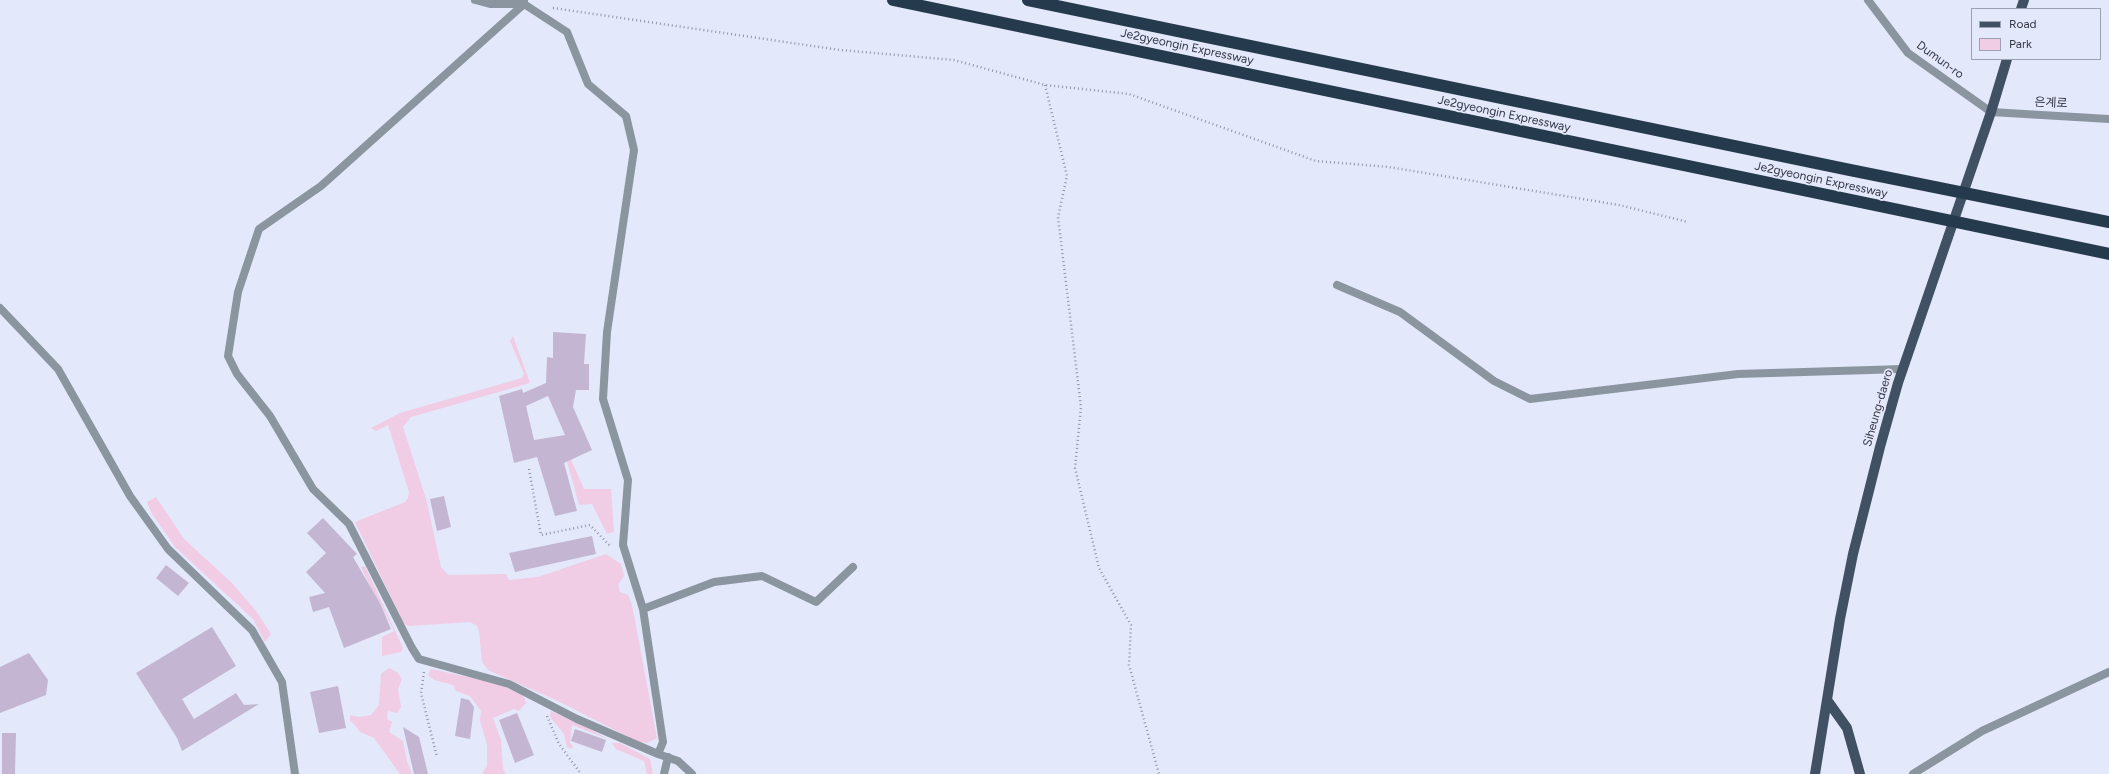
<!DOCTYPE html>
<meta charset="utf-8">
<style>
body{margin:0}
#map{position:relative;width:2109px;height:774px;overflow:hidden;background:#e4e8fb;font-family:Figtree,sans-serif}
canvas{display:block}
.legend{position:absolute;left:1971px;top:8px;width:130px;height:52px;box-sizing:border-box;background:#e4e8fb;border:1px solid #9ea1b2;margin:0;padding:5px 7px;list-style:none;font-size:12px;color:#353744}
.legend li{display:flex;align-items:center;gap:8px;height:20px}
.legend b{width:20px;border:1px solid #9ea1b2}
</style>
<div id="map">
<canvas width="2109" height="774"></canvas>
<ul class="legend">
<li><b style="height:5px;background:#3f5163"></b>Road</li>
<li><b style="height:11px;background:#f1cce5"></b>Park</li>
</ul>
</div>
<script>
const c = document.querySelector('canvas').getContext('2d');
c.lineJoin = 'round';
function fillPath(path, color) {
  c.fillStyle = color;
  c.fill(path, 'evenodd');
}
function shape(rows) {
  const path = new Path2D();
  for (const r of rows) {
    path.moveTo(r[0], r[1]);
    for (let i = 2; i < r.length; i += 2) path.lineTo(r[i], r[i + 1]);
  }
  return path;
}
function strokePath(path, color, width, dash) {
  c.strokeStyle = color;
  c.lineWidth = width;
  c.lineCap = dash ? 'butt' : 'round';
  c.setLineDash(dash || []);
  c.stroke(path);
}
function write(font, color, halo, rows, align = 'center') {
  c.font = font + ' Figtree,"Noto Sans KR",sans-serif';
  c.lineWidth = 3.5;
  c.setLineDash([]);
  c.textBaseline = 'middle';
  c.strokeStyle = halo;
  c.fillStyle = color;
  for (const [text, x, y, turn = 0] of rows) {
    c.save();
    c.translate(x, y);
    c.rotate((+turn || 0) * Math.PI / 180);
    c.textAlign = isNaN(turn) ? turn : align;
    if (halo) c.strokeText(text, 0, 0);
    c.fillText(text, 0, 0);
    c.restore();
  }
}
const green = shape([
 [513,336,530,383,411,417,403,427,427,502,441,567,448,575,506,574,509,580,538,577,606,554,621,564,624,576,618,585,620,592,628,595,632,605,657,738,647,743,638,742,562,703,488,670,482,662,479,631,477,626,470,622,409,626,403,623,355,522,405,502,408,498,409,492,388,425,376,431,371,428,400,413,522,378,524,374,510,341],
 [563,447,568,453,584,489,611,489,614,532,607,534,592,504,579,505],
 [156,497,184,539,231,582,256,611,271,634,265,642,253,619,175,547,152,514,147,502],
 [365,566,403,648,401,652,382,656,382,637,394,631,380,602,362,610,372,590,361,567],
 [389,668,397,672,402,679,398,689,401,707,397,713,388,711,387,719,392,722,389,732,403,741,407,761,412,774,400,774,374,738,360,732,354,724,350,721,350,715,359,717,371,715,379,705,381,674],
 [431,669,497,683,523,694,526,703,519,711,514,709,493,718,501,740,503,769,506,774,482,774,487,766,487,745,480,720,481,711,470,696,456,691,453,685,434,680,428,675],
 [551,711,584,726,608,739,572,725,570,743,573,746,572,749,567,747,564,734,550,717],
 [612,743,620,743,650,759,653,774,647,774,644,761,616,749]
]);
const building = shape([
 [553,332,586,334,584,364,589,364,589,390,576,390,573,407,592,450,564,463,577,511,555,516,537,457,514,463,499,396,522,389,523,393,546,383,547,357,553,358],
 [548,396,565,435,534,440,526,406],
 [444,496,451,527,437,531,430,499],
 [323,518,357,554,353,557,381,605,391,629,344,648,329,607,313,612,309,597,325,593,306,572,326,553,307,533],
 [592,536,596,554,515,572,509,553],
 [166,565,189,583,178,596,156,578],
 [212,627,236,666,182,699,194,719,236,693,244,705,259,704,182,751,177,738,136,673],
 [29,653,48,680,46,695,0,713,0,667],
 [338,686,346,728,319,733,310,692],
 [461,698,469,700,474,707,470,739,455,736],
 [517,713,534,755,515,763,499,720],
 [403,727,419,737,428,774,414,774],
 [575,729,606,740,602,752,571,741],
 [2,733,16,733,15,774,2,774]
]);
const path = shape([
 [553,8,840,50,954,60,1045,85,1129,94,1316,161,1389,167,1619,205,1688,222],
 [1045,85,1067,176,1058,217,1081,407,1075,468,1099,568,1131,625,1129,665,1159,774],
 [529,469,541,535,590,525,611,547],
 [424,672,421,693,437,757],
 [547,716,559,744,581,774]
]);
const service = shape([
 [475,0,490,4,524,4,567,32,588,84,626,116,634,150,607,332,603,399,628,480,623,545,643,609,663,742,658,754,577,719,509,684,419,659,412,648,349,524,313,489,270,416,237,374,228,356,238,292,259,229,321,186,524,4,524,0],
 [1337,285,1400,312,1494,381,1530,399,1738,374,1903,369],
 [0,308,58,369,130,496,168,549,252,630,282,682,295,774],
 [643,609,714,582,762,576,816,602,853,567],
 [658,754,678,761,692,774],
 [664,774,668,757]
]);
const minor = shape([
 [1913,774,1982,731,2109,672]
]);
const tertiary = shape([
 [1868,0,1908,53,1991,112,2109,119]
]);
const primary = shape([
 [2021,9,2024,0],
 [1827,700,1847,728,1860,774],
 [1815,774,1840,619,1853,554,1880,447,1898,383,1991,112,2007,59]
]);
const motorway = shape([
 [893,0,2109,254],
 [1028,0,1850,170,2109,222]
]);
const streetNames = [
 ["Je2gyeongin Expressway",1187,47,12],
 ["Dumun-ro",1940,60,36],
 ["은계로",2051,103,3],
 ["Je2gyeongin Expressway",1504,114,12],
 ["Je2gyeongin Expressway",1821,180,12],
 ["Siheung-daero",1878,408,-74]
];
fillPath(green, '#f1cce5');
fillPath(building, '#c4b6d3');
strokePath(path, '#9295a5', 2.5, [1, 3]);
strokePath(service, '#8b95a0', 8);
strokePath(minor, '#8b95a0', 8);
strokePath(tertiary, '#8b95a0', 8);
strokePath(primary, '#3f5163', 10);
strokePath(motorway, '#253a4d', 12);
write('12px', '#353744', '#e4e8fb', streetNames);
</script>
